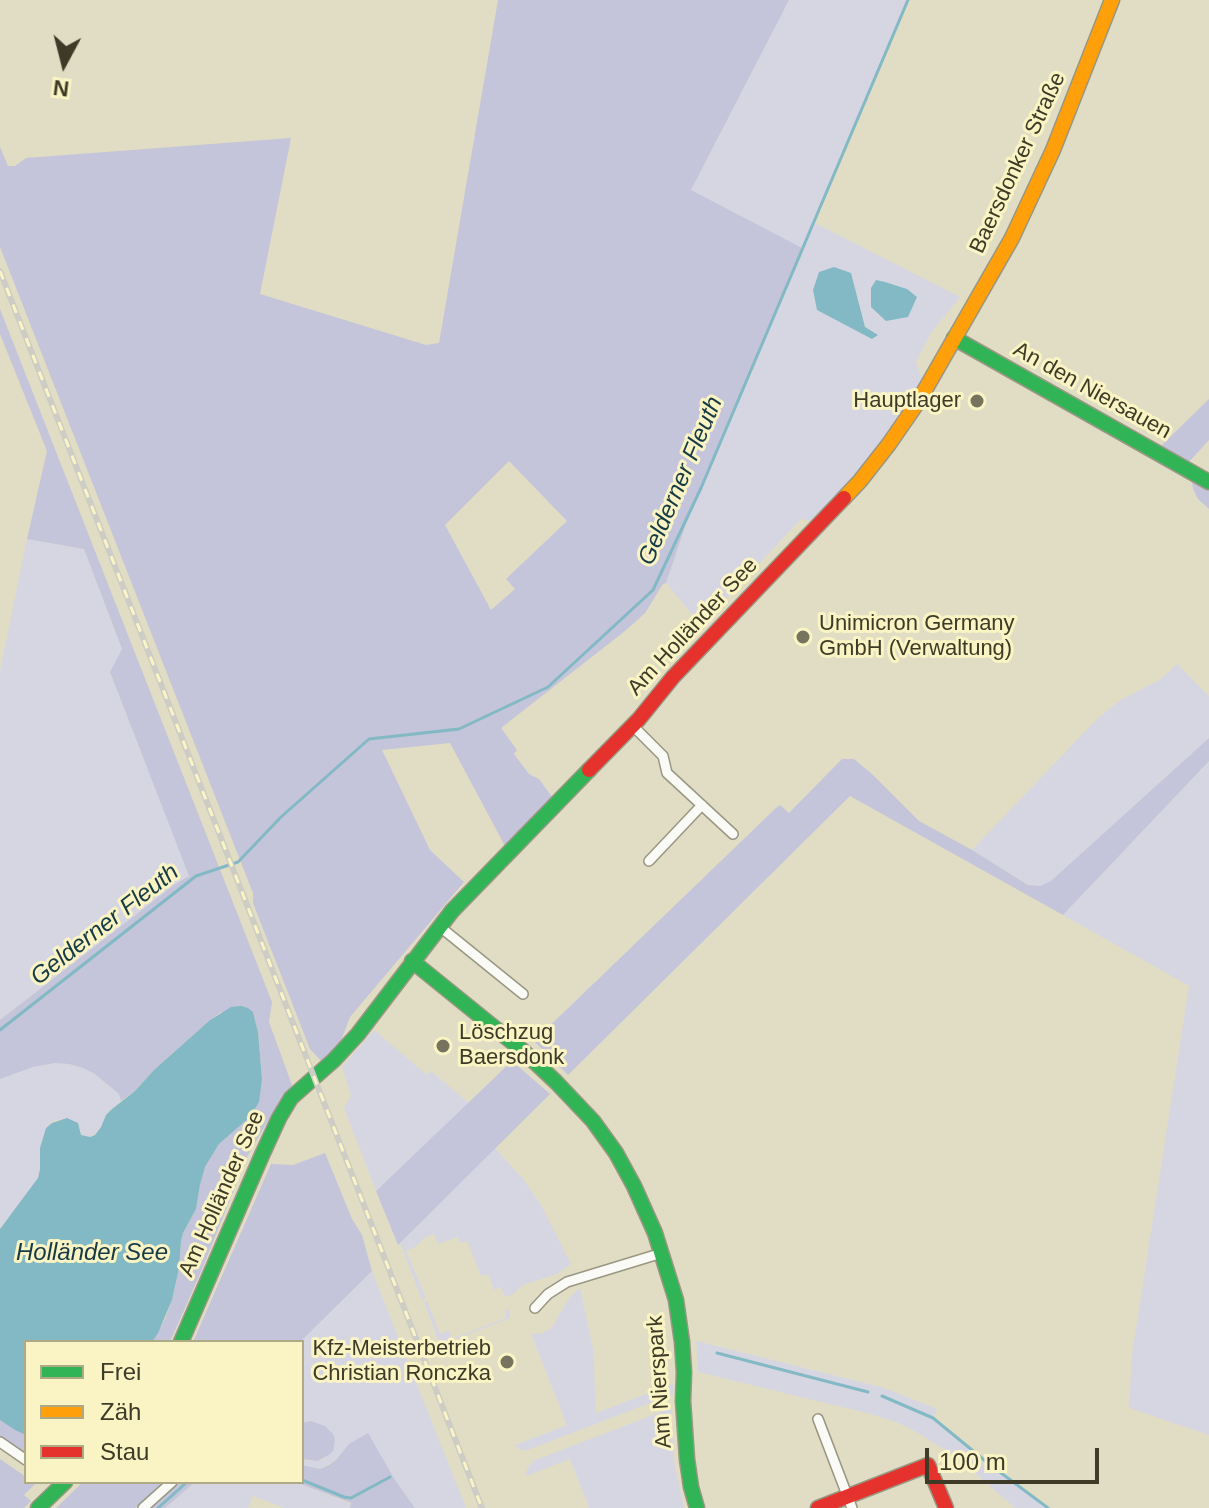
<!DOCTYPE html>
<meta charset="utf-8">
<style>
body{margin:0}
#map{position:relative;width:1209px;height:1508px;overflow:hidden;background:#e0ddc4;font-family:Arial,sans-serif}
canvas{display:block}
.legend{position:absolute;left:24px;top:1340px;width:280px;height:144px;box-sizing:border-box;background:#faf4c4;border:2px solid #aeaa86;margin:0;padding:10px 14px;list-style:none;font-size:24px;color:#3d3b28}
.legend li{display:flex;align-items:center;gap:16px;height:40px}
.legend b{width:40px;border:2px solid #aeaa86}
.north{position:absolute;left:24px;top:24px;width:80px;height:80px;-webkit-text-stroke:6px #faf4c4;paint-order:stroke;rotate:187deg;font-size:22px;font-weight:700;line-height:32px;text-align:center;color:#3d3b28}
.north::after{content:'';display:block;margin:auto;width:28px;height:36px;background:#3d3b28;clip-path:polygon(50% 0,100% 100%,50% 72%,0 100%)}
.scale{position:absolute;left:925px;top:1448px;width:174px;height:36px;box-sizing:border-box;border:4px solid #3d3b28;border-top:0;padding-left:10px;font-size:24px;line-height:28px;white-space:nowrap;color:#3d3b28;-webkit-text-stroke:6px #faf4c4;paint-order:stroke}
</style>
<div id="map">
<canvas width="1209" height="1508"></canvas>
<ul class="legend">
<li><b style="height:10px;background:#30b455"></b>Frei</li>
<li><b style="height:10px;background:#ff9f0a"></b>Zäh</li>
<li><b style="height:10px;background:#e5322d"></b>Stau</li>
</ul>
<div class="north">N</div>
<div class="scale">100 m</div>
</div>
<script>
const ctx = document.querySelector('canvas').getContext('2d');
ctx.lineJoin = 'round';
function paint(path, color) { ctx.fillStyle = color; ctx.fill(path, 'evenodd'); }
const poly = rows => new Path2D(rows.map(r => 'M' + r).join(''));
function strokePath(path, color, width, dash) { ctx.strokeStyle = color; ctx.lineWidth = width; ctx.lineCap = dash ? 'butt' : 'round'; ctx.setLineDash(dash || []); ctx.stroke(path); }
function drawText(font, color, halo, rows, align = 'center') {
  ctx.font = font + ' Arial,sans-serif'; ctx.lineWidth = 6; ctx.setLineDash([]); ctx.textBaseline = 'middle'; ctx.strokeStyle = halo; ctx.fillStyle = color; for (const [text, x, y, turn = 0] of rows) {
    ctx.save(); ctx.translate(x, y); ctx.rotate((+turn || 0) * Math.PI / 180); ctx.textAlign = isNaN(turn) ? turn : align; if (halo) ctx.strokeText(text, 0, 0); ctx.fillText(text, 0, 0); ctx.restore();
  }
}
const green = poly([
 [789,0,909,0,883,57,815,223,960,297,931,333,916,361,922,379,900,418,856,475,813,521,801,519,701,625,666,583,687,521,691,190],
 [851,274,865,327,877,335,817,310],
 [27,539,84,549,122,649,110,673,190,876,174,885,0,1020,0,671],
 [1177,664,1209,696,1209,738,1051,882,1040,886,1029,885,972,850,1096,720,1119,701,1161,679],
 [1209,761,1209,1435,1129,1408,1132,1355,1189,986,1063,915],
 [374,1030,427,1075,431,1071,469,1103,376,1191,344,1108,351,1096,342,1067],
 [55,1063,69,1064,83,1068,95,1074,119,1094,121,1101,112,1109,98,1131,90,1137,81,1135,79,1127,60,1119,52,1122,46,1128,38,1178,34,1186,0,1228,0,1079,33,1067],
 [495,1148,523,1179,542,1207,571,1264,557,1274,523,1285,513,1294,505,1297,501,1287,494,1290,488,1274,481,1276,467,1241,460,1243,458,1237,438,1244,434,1234,426,1237,415,1247,406,1251,426,1298,422,1300,400,1243],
 [372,1271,466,1508,415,1508,395,1480,349,1444,336,1460,320,1469,302,1465,302,1459,311,1461,323,1460,335,1439,329,1429,311,1421,302,1423,302,1342,300,1342],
 [580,1288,593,1349,596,1413,673,1384,673,1394,528,1450,521,1450,515,1445,567,1425,531,1334,543,1333,552,1327,570,1297],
 [427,1301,440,1334,449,1331,452,1339,506,1318,505,1309,509,1310,510,1318,440,1345,424,1302],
 [696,1341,884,1388,937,1409,933,1418,989,1464,1048,1508,1015,1508,958,1458,913,1430,896,1422,871,1414,698,1372],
 [671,1408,674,1461,684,1508,589,1508,570,1459,526,1476,527,1469,533,1461],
 [195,1482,295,1482,351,1504,350,1508,285,1508,253,1496,248,1508,165,1508]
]);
const forest = poly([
 [498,0,789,0,691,190,804,249,687,521,666,583,663,584,645,613,625,631,501,728,517,750,514,754,529,774,539,779,552,797,505,846,450,743,382,750,430,850,464,882,350,1017,339,1046,322,1062,310,1049,253,903,253,893,0,247,0,147,8,166,15,166,26,158,291,138,260,294,426,345,439,343],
 [509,461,567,521,506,579,515,589,491,610,445,525],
 [0,309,272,1002,269,1022,292,1085,276,1107,247,1157,203,1267,170,1342,152,1342,165,1319,172,1300,179,1268,181,1241,183,1233,196,1209,200,1185,205,1167,219,1144,250,1117,262,1079,258,1032,253,1012,221,1012,210,1020,154,1070,135,1091,121,1101,119,1094,95,1074,83,1068,69,1064,55,1063,33,1067,0,1079,0,1020,174,885,189,876,110,672,122,649,84,549,27,539,47,451,0,334],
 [1209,399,1209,440,1188,463,1159,448],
 [1192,482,1197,482,1209,488,1209,509,1198,499,1193,489],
 [1209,738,1209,761,1063,915,850,796,568,1075,534,1041,776,808,780,805,789,813,842,759,854,759,872,774,919,821,972,850,1028,885,1040,886,1051,881],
 [512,1061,550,1094,398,1245,376,1191],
 [325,1153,352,1219,362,1235,372,1271,300,1342,193,1342,271,1164,293,1165],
 [0,1420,26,1435,26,1454,0,1437],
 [311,1421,325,1426,333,1434,335,1439,333,1451,330,1454,318,1461,302,1459,302,1423],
 [368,1433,395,1480,415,1508,350,1508,351,1503,295,1482,302,1482,302,1465,320,1469,329,1465,336,1460,349,1444],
 [0,1459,26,1477,26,1482,37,1482,24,1495,31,1501,24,1508,0,1508],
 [83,1482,164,1482,135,1508,56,1508],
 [179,1482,195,1482,165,1508,151,1508]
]);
const water = poly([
 [834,267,851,273,865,327,878,335,872,339,817,310,813,290,819,272],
 [876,280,885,282,907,289,917,297,908,317,886,321,871,307,871,288],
 [241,1006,248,1008,253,1012,258,1032,262,1079,259,1102,250,1117,219,1144,205,1167,200,1185,196,1209,183,1233,181,1241,179,1268,172,1300,158,1333,152,1342,26,1342,26,1435,15,1430,0,1420,0,1229,38,1178,40,1169,40,1148,46,1128,52,1123,67,1118,78,1123,81,1135,90,1137,95,1135,101,1127,106,1115,112,1109,135,1091,154,1070,210,1020,231,1007]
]);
const stream = poly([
 [0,1030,196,876,238,862,281,817,369,739,459,729,548,687,653,590,701,488,908,0],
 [717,1353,868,1392],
 [882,1396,933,1418,989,1464,1048,1508],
 [302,1480,344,1497,351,1498,390,1477],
 [158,1508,187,1482]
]);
const street = poly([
 [632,725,663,756,667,773,733,834],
 [649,861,702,805],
 [439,926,523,994],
 [535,1308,548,1294,567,1282,662,1253],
 [818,1419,852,1508],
 [0,1442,26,1460],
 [143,1508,172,1482]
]);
const fast = poly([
 [954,338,1209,482],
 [412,961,522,1050,556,1082,593,1121,616,1153,634,1186,655,1233,676,1300,682,1342,684,1372,683,1401,687,1459,691,1487,697,1508],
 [181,1342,262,1155,279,1118,291,1098,334,1060,358,1034,452,911,589,770],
 [38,1508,65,1482]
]);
const slow = poly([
 [844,498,860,481,889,444,918,402,1012,238,1053,150,1112,0]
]);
const jam = poly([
 [589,770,639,719,673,677,844,498],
 [818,1508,928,1465,946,1508]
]);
const rail = poly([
 [0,271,482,1508]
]);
const markers = [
 [977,401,8,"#76745f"],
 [803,637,8,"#76745f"],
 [443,1046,8,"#76745f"],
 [507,1362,8,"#76745f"]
];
const streetNames = [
 ["Baersdonker Straße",1018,163,-65],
 ["An den Niersauen",1092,391,29],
 ["Am Holländer See",693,627,-47],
 ["Am Holländer See",222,1194,-66],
 ["Am Nierspark",660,1382,-94]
];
const poiNames = [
 ["Hauptlager",961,401],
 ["Unimicron Germany",819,624,"left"],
 ["GmbH (Verwaltung)",819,649,"left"],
 ["Löschzug",459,1033,"left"],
 ["Baersdonk",459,1058,"left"],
 ["Kfz-Meisterbetrieb",491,1349],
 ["Christian Ronczka",491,1374]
];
const waterNames = [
 ["Gelderner Fleuth",681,481,-67],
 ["Gelderner Fleuth",105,925,-38],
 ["Holländer See",92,1253]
];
paint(green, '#d6d6e3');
paint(forest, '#c4c4da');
paint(water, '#83b9c4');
strokePath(stream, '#83b9c4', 3);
strokePath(street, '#999783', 12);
strokePath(fast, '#999783', 17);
strokePath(slow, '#999783', 17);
strokePath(jam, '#999783', 17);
strokePath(street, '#fafaf6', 9);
strokePath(fast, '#30b455', 14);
strokePath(slow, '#ff9f0a', 14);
strokePath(jam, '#e5322d', 14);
strokePath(rail, '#cdccc5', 6);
strokePath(rail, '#faf4c4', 3, [9]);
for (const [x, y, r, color] of markers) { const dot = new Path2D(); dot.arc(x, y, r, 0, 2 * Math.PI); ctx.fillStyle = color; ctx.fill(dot); strokePath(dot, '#faf4c4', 3); }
drawText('22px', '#3d3b28', '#faf4c4', streetNames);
drawText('22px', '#3d3b28', '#faf4c4', poiNames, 'right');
drawText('italic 24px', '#163b46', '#faf4c4', waterNames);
</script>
